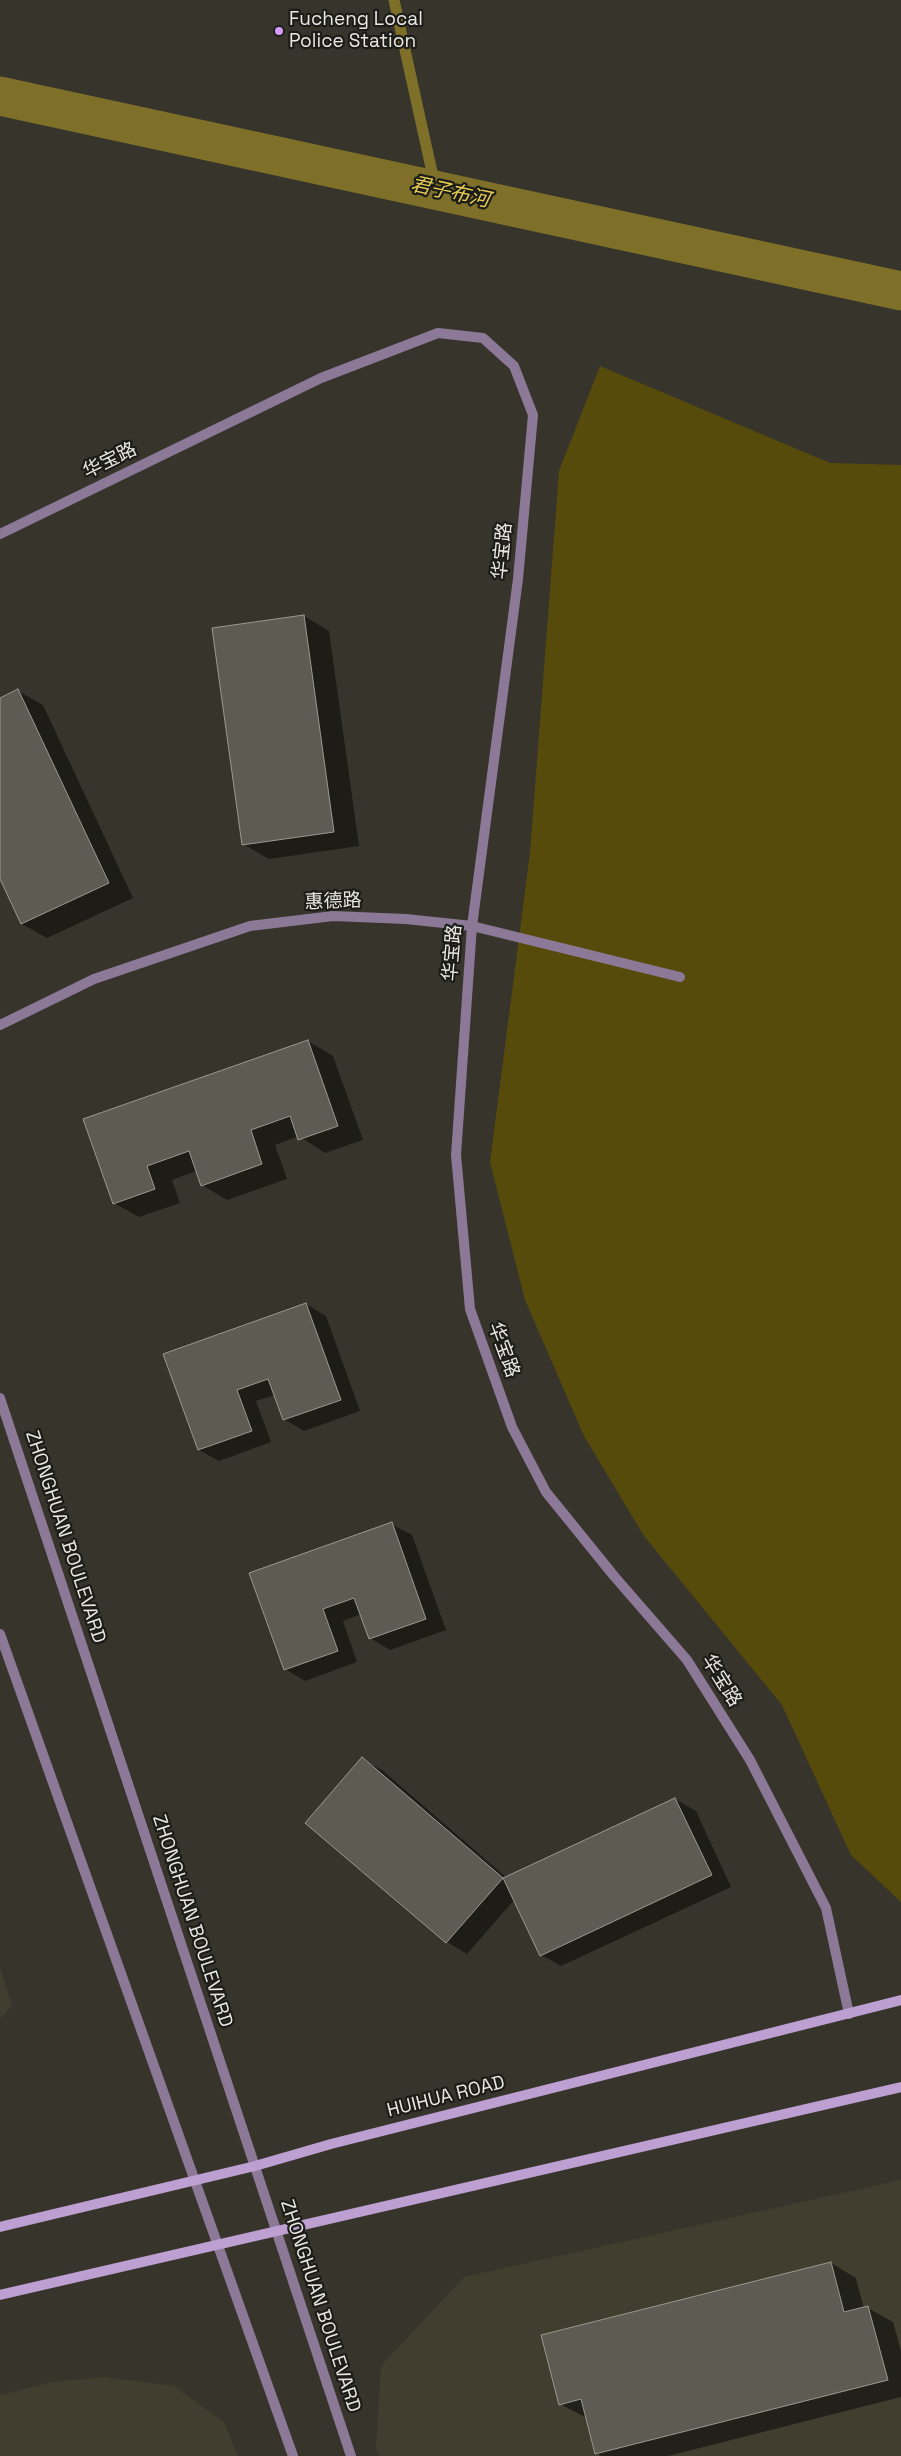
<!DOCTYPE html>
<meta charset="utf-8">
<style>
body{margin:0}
canvas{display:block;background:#36342b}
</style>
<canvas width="901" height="2456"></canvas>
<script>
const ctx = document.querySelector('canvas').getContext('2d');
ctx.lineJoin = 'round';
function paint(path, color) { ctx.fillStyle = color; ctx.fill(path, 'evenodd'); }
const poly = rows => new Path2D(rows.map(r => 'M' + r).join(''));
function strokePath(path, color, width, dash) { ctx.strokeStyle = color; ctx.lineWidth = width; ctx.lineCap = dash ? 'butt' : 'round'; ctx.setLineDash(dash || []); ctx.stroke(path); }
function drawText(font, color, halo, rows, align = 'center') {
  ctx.font = font + ' "Space Grotesk","Noto Sans SC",sans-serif'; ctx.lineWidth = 4.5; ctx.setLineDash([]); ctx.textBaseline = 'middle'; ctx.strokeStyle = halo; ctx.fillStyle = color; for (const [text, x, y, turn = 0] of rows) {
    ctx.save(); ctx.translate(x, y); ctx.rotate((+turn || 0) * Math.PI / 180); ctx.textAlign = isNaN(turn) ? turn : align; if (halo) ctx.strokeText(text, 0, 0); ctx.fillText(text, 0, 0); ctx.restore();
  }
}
const built = poly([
 [0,1968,12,2005,0,2019],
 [901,2180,901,2456,379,2456,376,2449,381,2366,464,2277],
 [103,2377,174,2386,224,2422,238,2456,0,2456,0,2395,52,2382]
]);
const green = poly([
 [600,366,830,463,901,465,901,1902,851,1855,782,1705,644,1536,584,1436,525,1300,490,1162,530,853,559,471]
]);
const shadow = poly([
 [304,616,329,631,359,846,269,859,243,844],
 [18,691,43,705,133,898,47,938,22,924,0,876,0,699],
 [308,1041,333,1056,363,1140,325,1153,299,1136,275,1145,287,1179,227,1200,202,1185,197,1171,172,1180,180,1203,139,1217,114,1203,85,1120],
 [306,1304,326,1316,360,1411,304,1431,284,1419,275,1395,256,1401,271,1442,219,1461,199,1450,165,1355],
 [391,1524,412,1535,446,1630,390,1650,370,1638,361,1614,343,1621,357,1662,305,1681,285,1669,251,1574],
 [362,1759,382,1770,507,1878,675,1799,696,1811,731,1887,561,1966,541,1955,515,1899,467,1954,447,1942,307,1822],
 [831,2263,856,2278,864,2309,868,2308,893,2322,901,2351,901,2397,668,2456,601,2456,596,2453,587,2418,560,2404]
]);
const stream = poly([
 [394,0,436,190]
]);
const canal = poly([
 [0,96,901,291]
]);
const building = poly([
 [304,615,334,832,242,845,212,628,304,615],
 [18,689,109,883,21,924,0,879,0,698,18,689],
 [308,1040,338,1126,298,1140,290,1116,251,1130,262,1164,201,1186,189,1151,147,1166,155,1189,113,1204,83,1119,308,1040],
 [306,1303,341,1400,283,1420,268,1379,237,1390,252,1431,198,1450,163,1354,306,1303],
 [392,1522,426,1619,369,1639,354,1598,323,1609,338,1651,284,1670,249,1573,392,1522],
 [362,1757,503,1878,446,1943,305,1823,362,1757],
 [675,1798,712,1875,540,1956,503,1878,675,1798],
 [831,2262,844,2312,868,2306,888,2380,595,2454,581,2399,559,2405,541,2335,831,2262]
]);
const service = poly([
 [0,1025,94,979,250,926,333,916,406,919,472,926,680,977]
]);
const minor = poly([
 [0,534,321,378,438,333,483,338,514,366,533,415,518,579,472,926,456,1155,470,1309,512,1427,546,1492,614,1576,687,1660,750,1760,826,1908,849,2014]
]);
const tertiary = poly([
 [0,1398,351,2456],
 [0,1634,293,2456]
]);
const secondary = poly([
 [0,2227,255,2166,331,2144,901,2000],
 [0,2295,901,2087]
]);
const markers = [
 [279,31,5,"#d69bfa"]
];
const poiNames = [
 ["Fucheng Local",289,20],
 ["Police Station",289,42]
];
const streetNames = [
 ["华宝路",110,461,-26],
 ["华宝路",503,551,-84],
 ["惠德路",333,902,-2],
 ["华宝路",453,953,-85],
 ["华宝路",503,1350,70],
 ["ZHONGHUAN BOULEVARD",65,1537,72],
 ["华宝路",721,1681,58],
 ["ZHONGHUAN BOULEVARD",192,1921,72],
 ["HUIHUA ROAD",446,2097,-14],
 ["ZHONGHUAN BOULEVARD",320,2306,72]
];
const waterNames = [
 ["君子布河",450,193,12]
];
paint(built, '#413e30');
paint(green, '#574b0b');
paint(shadow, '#0007');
strokePath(stream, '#7e6f29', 11);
strokePath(canal, '#7e6f29', 39);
paint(building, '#5d5b52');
strokePath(building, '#9b998f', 1);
strokePath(service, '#8c7998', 10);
strokePath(minor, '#8c7998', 10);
strokePath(tertiary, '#8c7998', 10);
strokePath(secondary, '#bd9fd1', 10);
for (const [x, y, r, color] of markers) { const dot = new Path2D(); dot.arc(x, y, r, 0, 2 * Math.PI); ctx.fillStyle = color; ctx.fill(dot); strokePath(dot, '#1c1c18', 2); }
drawText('19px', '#e8e7e1', '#1c1c18', poiNames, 'left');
drawText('19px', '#e8e7e1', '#1c1c18', streetNames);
drawText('italic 20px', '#e8ce52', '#1c1c18', waterNames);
</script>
